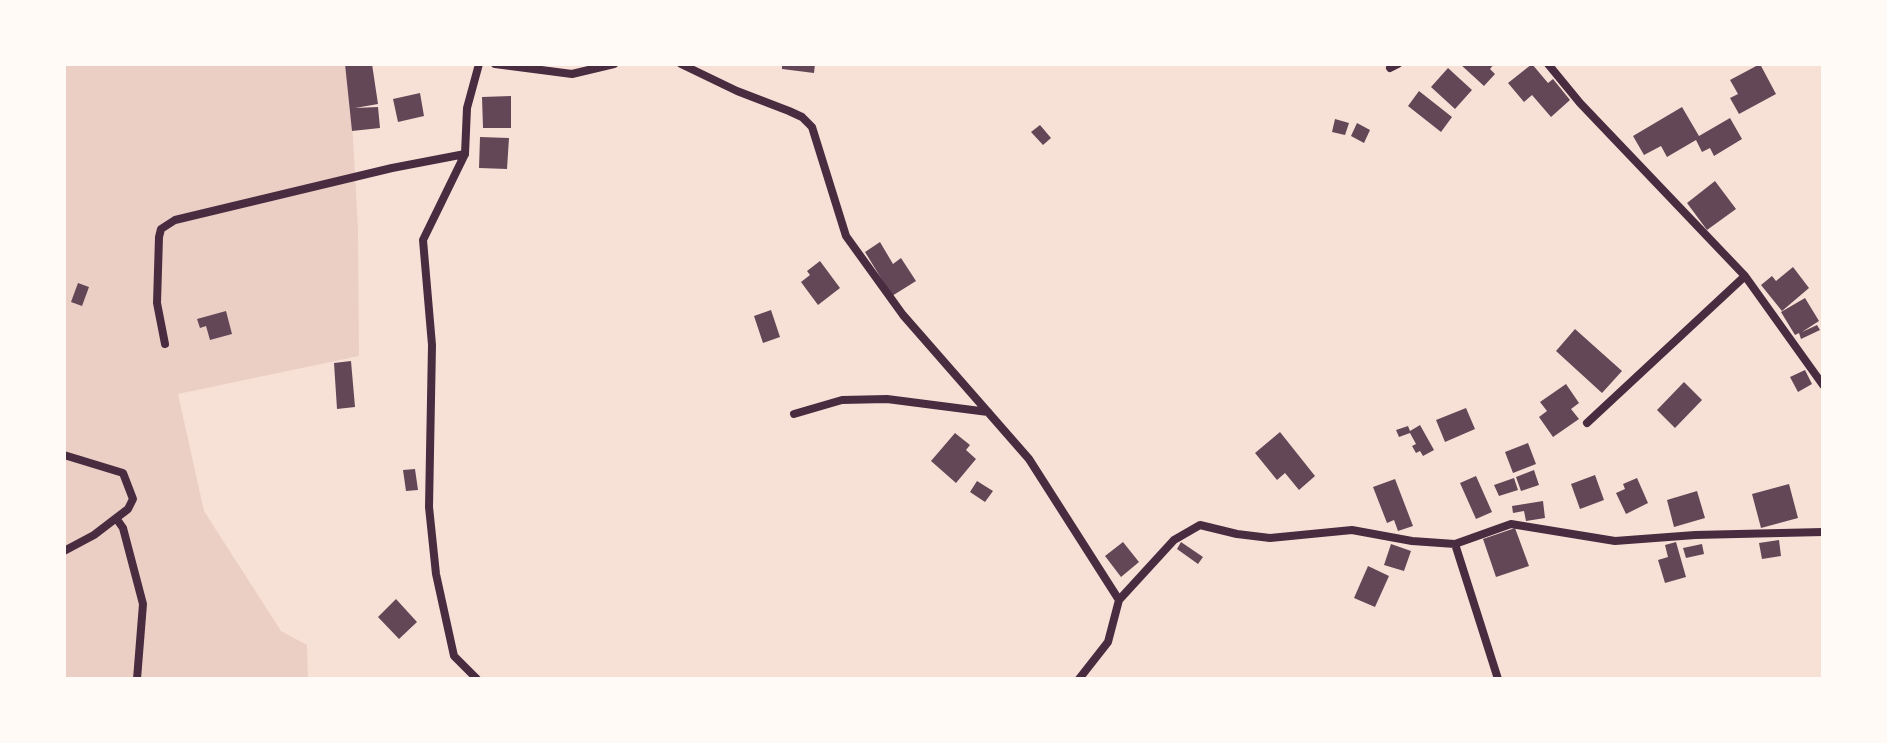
<!DOCTYPE html>
<style>
body{margin:0}
#map{position:relative;width:1887px;height:743px;overflow:hidden;background:#f7e1d7;font-family:Roboto,sans-serif}
canvas{display:block}
.frame{position:absolute;inset:0;border:66px solid #fffaf5;pointer-events:none}
</style>
<div id="map">
<canvas width="1887" height="743"></canvas>
<div class="frame"></div>
</div>
<script>
const ctx = document.querySelector('canvas').getContext('2d');
ctx.lineJoin = 'round';
function paint(path, color) { ctx.fillStyle = color; ctx.fill(path, 'evenodd'); }
const poly = rows => new Path2D(rows.map(r => 'M' + r).join(''));
function strokePath(path, color, width, dash) { ctx.strokeStyle = color; ctx.lineWidth = width; ctx.lineCap = dash ? 'butt' : 'round'; ctx.setLineDash(dash || []); ctx.stroke(path); }
const green = poly([
 [64,64,349,64,358,229,359,356,178,394,204,511,281,631,307,645,308,679,64,679,64,158,66,155]
]);
const building = poly([
 [345,64,372,64,378,104,355,108,378,107,380,128,352,131],
 [782,64,815,64,814,73,782,69],
 [1460,64,1494,64,1490,69,1495,74,1484,86],
 [1532,64,1548,83,1553,79,1570,100,1551,117,1532,95,1524,102,1508,83],
 [1760,64,1776,94,1739,114,1730,98,1738,94,1730,80],
 [1448,68,1472,90,1455,109,1431,87],
 [1419,91,1452,117,1441,132,1408,106],
 [420,93,424,116,398,122,393,99],
 [511,96,511,128,483,128,482,97],
 [1682,107,1699,136,1730,118,1742,139,1714,156,1710,148,1702,152,1696,140,1667,157,1661,146,1644,155,1633,136],
 [1335,119,1349,123,1345,135,1332,132],
 [1357,123,1370,130,1364,143,1351,136],
 [1040,125,1051,138,1043,145,1031,132],
 [480,137,509,138,507,169,479,168],
 [1715,181,1736,209,1707,230,1687,203],
 [880,242,893,264,901,258,916,281,892,296,865,252],
 [820,261,840,288,818,305,801,282,810,275,807,271],
 [1793,267,1809,288,1782,311,1761,285,1772,276,1776,281],
 [78,283,89,287,82,306,71,302],
 [1805,298,1819,321,1802,332,1817,325,1820,330,1801,339,1799,333,1795,335,1781,312],
 [771,310,780,337,763,343,754,316],
 [226,311,232,334,210,340,206,326,200,328,197,319],
 [1575,329,1622,371,1602,393,1556,351],
 [351,361,355,407,337,409,334,363],
 [1805,370,1812,384,1798,392,1790,377],
 [1684,382,1702,400,1675,428,1657,410],
 [1566,384,1579,403,1571,409,1579,419,1553,437,1539,417,1547,411,1540,402],
 [1466,408,1475,429,1445,442,1436,420],
 [1420,425,1434,450,1423,456,1420,451,1416,453,1412,446,1416,444,1410,433,1399,437,1396,430,1408,426,1410,431],
 [1280,432,1315,476,1299,490,1285,473,1277,480,1255,453],
 [955,433,970,445,966,450,976,459,956,483,931,461],
 [1528,443,1536,464,1513,473,1505,452],
 [415,469,418,490,406,491,403,470],
 [1534,470,1539,485,1521,491,1516,477],
 [1595,475,1604,500,1580,509,1571,484],
 [1476,476,1492,512,1476,519,1460,483],
 [1514,478,1518,490,1499,496,1494,485],
 [1637,478,1648,503,1626,514,1616,493,1625,489,1623,484],
 [1395,479,1413,526,1398,531,1394,520,1387,523,1373,487],
 [977,481,993,491,985,502,970,492],
 [1789,484,1798,518,1761,528,1752,494],
 [1697,491,1705,518,1674,527,1667,500],
 [1543,501,1545,518,1526,521,1524,511,1513,513,1512,506],
 [1515,528,1529,566,1496,577,1483,539],
 [1779,540,1781,556,1762,559,1759,543],
 [1123,542,1139,562,1121,577,1105,556],
 [1181,542,1203,557,1198,564,1177,549],
 [1676,542,1686,577,1665,583,1658,560,1668,557,1665,545],
 [1391,544,1411,551,1404,571,1384,565],
 [1702,544,1704,554,1686,558,1683,548],
 [1368,566,1389,576,1375,607,1354,598],
 [396,599,417,622,399,639,378,617]
]);
const minor = poly([
 [495,64,572,74,614,64],
 [681,64,737,91,789,111,802,117,812,127,846,236,903,315,1029,459,1119,600],
 [1548,64,1580,103,1745,276,1823,385],
 [1390,68,1398,64],
 [165,344,157,303,159,237,161,229,175,220,392,168,465,154],
 [794,414,842,400,887,399,988,412],
 [1587,423,1745,276],
 [64,455,123,473,133,499,128,509,94,535,64,551],
 [116,518,123,528,143,604,137,679],
 [1455,544,1498,679],
 [477,679,454,656,436,574,429,507,432,345,423,240,465,154,467,108,479,64],
 [1079,679,1108,642,1119,600,1174,540,1200,525,1237,534,1270,538,1352,530,1412,541,1455,544,1511,524,1615,541,1695,535,1823,532]
]);
paint(green, '#ebcfc5');
paint(building, '#644757');
strokePath(minor, '#4a2c40', 8);
</script>
